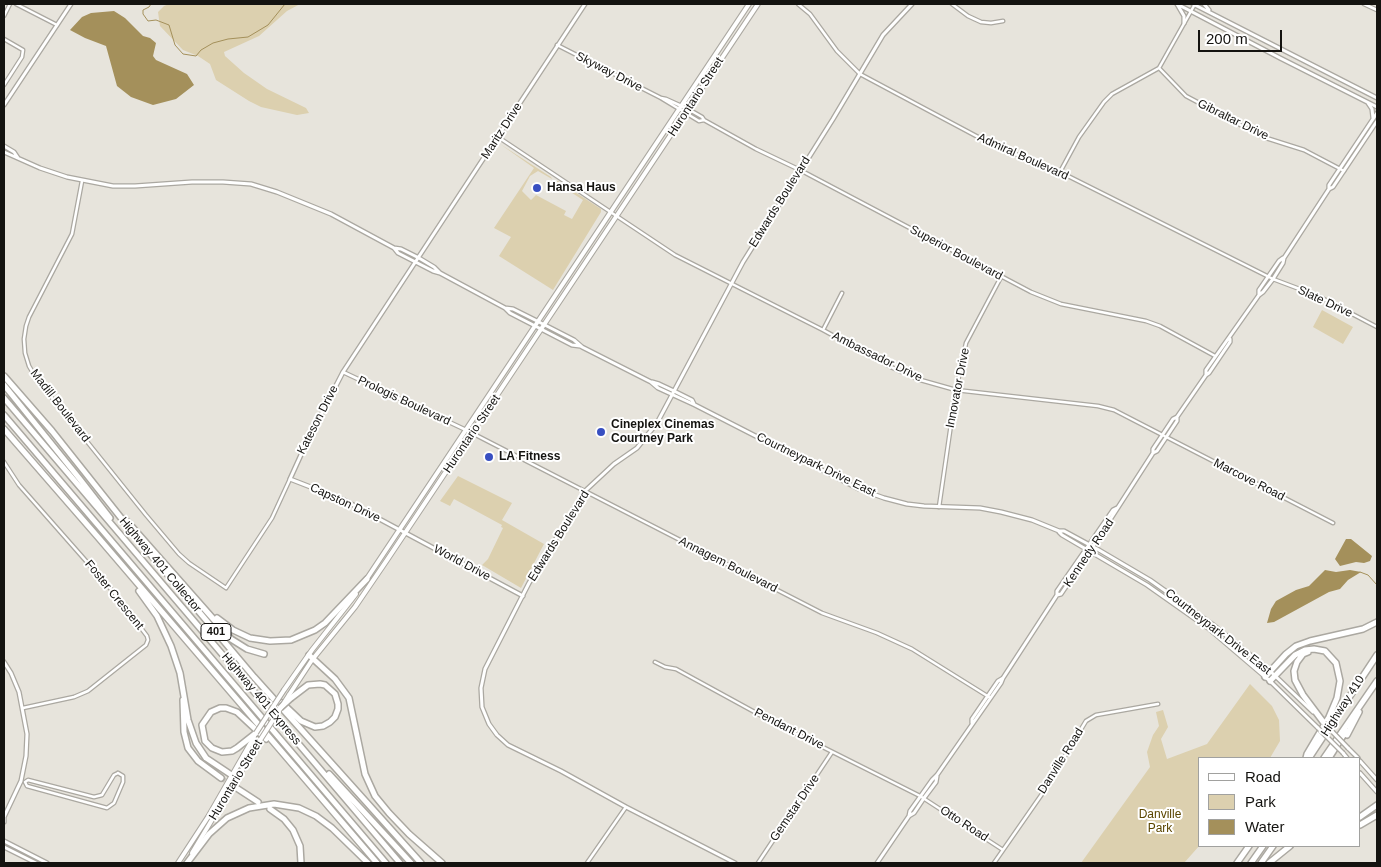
<!DOCTYPE html>
<style>
body{margin:0}
#map{position:relative;width:1381px;height:867px;overflow:hidden;background:#e7e4dc;font-family:Arial,sans-serif}
canvas{display:block}
.frame{position:absolute;inset:0;border:5px solid #141310;pointer-events:none}
.legend{position:absolute;left:1198px;top:757px;width:162px;height:90px;box-sizing:border-box;background:#fff;border:1px solid #a1a19f;margin:0;padding:6px 9px;list-style:none;font-size:15px;color:#141310}
.legend li{display:flex;align-items:center;gap:10px;height:25px}
.legend b{width:25px;border:1px solid #a1a19f}
.scale{position:absolute;left:1198px;top:30px;width:84px;height:22px;box-sizing:border-box;border:2px solid #141310;border-top:0;padding-left:6px;font-size:15px;line-height:18px;white-space:nowrap;color:#141310;-webkit-text-stroke:4px #fff;paint-order:stroke}
</style>
<div id="map">
<canvas width="1381" height="867"></canvas>
<div class="frame"></div>
<ul class="legend">
<li><b style="height:6px;background:#fff"></b>Road</li>
<li><b style="height:14px;background:#dcd0af"></b>Park</li>
<li><b style="height:14px;background:#a4905b"></b>Water</li>
</ul>
<div class="scale">200 m</div>
</div>
<script>
const ctx = document.querySelector('canvas').getContext('2d');
ctx.lineJoin = 'round';
function paint(path, color) { ctx.fillStyle = color; ctx.fill(path, 'evenodd'); }
const poly = rows => new Path2D(rows.map(r => 'M' + r).join(''));
function strokePath(path, color, width, dash) { ctx.strokeStyle = color; ctx.lineWidth = width; ctx.lineCap = dash ? 'butt' : 'round'; ctx.setLineDash(dash || []); ctx.stroke(path); }
function drawText(font, color, halo, rows, align = 'center') {
  ctx.font = font + ' Arial,sans-serif'; ctx.lineWidth = 4; ctx.setLineDash([]); ctx.textBaseline = 'middle'; ctx.strokeStyle = halo; ctx.fillStyle = color; for (const [text, x, y, turn = 0] of rows) {
    ctx.save(); ctx.translate(x, y); ctx.rotate((+turn || 0) * Math.PI / 180); ctx.textAlign = isNaN(turn) ? turn : align; if (halo) ctx.strokeText(text, 0, 0); ctx.fillText(text, 0, 0); ctx.restore();
  }
}
const green = poly([
 [169,4,300,4,287,11,259,36,224,52,225,56,244,73,267,89,306,108,309,113,297,115,261,107,249,101,216,80,210,64,198,56,183,50,160,26,158,12,164,6],
 [500,144,551,177,552,179,538,171,530,176,522,191,531,200,536,195,566,211,564,215,572,219,583,200,555,182,558,181,601,209,601,212,553,290,499,256,511,237,494,228,534,168],
 [1322,310,1353,327,1343,344,1313,327],
 [458,476,512,503,502,520,544,544,521,588,482,565,488,559,503,528,501,527,502,525,454,499,450,506,440,501],
 [1250,684,1272,706,1279,720,1280,741,1270,758,1200,758,1200,845,1184,863,1081,863,1150,767,1147,752,1153,735,1159,726,1156,712,1163,710,1168,727,1161,739,1167,759,1207,744]
]);
const water = poly([
 [114,11,125,18,143,36,150,38,156,43,153,56,156,60,187,74,194,85,176,99,153,105,131,97,117,86,106,46,85,38,70,30,82,17,91,13],
 [1346,539,1351,539,1372,556,1370,561,1364,563,1356,562,1340,566,1335,559],
 [1325,570,1336,572,1350,570,1361,572,1348,580,1340,589,1329,592,1274,622,1267,623,1271,609,1276,601,1296,590,1309,586]
]);
const stream = poly([
 [151,4,149,7,143,10,143,14,148,21,156,20,169,25,175,45,183,54,196,56,201,50,213,43,228,39,248,37,268,25,285,4],
 [1360,572,1368,575,1377,585]
]);
const highwayTunnel = poly([
 [221,778,235,787]
]);
const street = poly([
 [16,4,57,25],
 [798,4,810,14,837,51,860,74,993,145,1060,172,1273,279,1318,296,1377,327],
 [952,4,968,16,981,22,991,23,1003,21],
 [1364,4,1377,10],
 [4,16,10,4],
 [4,39,23,50,22,57,4,85],
 [557,45,661,98,699,121,704,120],
 [1159,68,1186,96,1263,137,1304,150,1344,171],
 [661,98,666,99,688,109,702,117,704,120,756,149,800,170,1031,292,1061,304,1146,321,1160,326,1215,356],
 [498,137,675,255,823,330,893,368,917,379,956,390,1098,406,1114,410,1333,523],
 [1060,172,1079,137,1104,102,1112,94,1159,68,1195,4],
 [82,181,72,234,29,317,26,326,24,339,25,353,29,366,36,378,146,515,179,554,189,563,226,588,272,518,290,479],
 [823,330,842,293],
 [343,372,466,430,822,613,877,633,912,649,989,697],
 [4,462,19,485,116,595,147,636,148,640,146,645,88,691,74,697,23,708],
 [939,507,956,390,966,343,1001,277],
 [655,662,665,667,676,669,771,721,920,796,1003,850],
 [118,773,123,776,123,782,114,803,107,808,27,786,25,782,28,780,94,797,102,795,114,775,118,773],
 [587,863,626,807],
 [758,863,832,752],
 [994,863,1042,794,1086,721,1096,715,1158,704]
]);
const secondary = poly([
 [1177,4,1280,58,1377,107],
 [1177,4,1184,16,1184,23],
 [1193,4,1377,98],
 [1204,4,1209,10],
 [1368,103,1372,109,1373,118],
 [4,105,71,4],
 [4,146,14,152,18,158],
 [4,152,40,168,67,177,113,186,135,186,192,182,223,182,251,184,277,192,331,214,394,248,398,253,433,271,440,273],
 [1329,189,1329,185,1377,113],
 [394,248,401,249,419,258,434,267,440,273,505,308,510,313,572,345,580,346],
 [1259,295,1259,290,1279,261,1283,258],
 [505,308,513,309,537,321,574,340,582,347,651,382,658,388,695,405,859,489,884,498,907,504,924,506,980,508,1001,512,1032,520,1059,531,1064,531,1099,550,1150,580,1212,624,1270,671,1313,712],
 [1206,375,1209,373,1230,342,1230,339],
 [652,382,659,384,674,391,692,400,694,404],
 [1153,453,1153,449,1173,419,1177,417],
 [1059,532,1062,535,1147,585,1208,628,1270,681,1318,728],
 [1057,595,1061,594,1088,554,1153,453,1157,451,1177,421,1177,417,1206,375,1206,370,1259,295,1263,292,1273,279,1283,263,1284,258,1329,189,1333,187,1377,121],
 [523,596,344,500,290,479,305,446,343,372,585,4],
 [4,662,11,673,19,692,27,734,26,756,21,781,4,817,4,822],
 [972,723,972,719,998,681,1003,678],
 [1348,748,1358,758],
 [1343,753,1347,758],
 [1360,761,1377,780],
 [1360,773,1377,792],
 [909,816,914,813,924,798,936,782,937,776],
 [4,841,47,863],
 [4,847,36,863],
 [735,863,626,807,561,771,508,745,497,735,489,724,482,707,481,688,485,669,529,583,585,491,614,464,637,448,657,423,743,262,833,119,883,35,912,4],
 [877,863,909,816,910,811,932,780,937,775,1001,683,1003,678,1057,595,1057,591,1113,510,1117,508]
]);
const primary = poly([
 [366,580,749,4],
 [284,690,312,650,356,594],
 [289,695,312,660,355,607,387,560,758,4],
 [192,853,257,745],
 [178,863,208,817,254,737]
]);
const highway = poly([
 [4,376,52,431,141,543,254,677,421,863],
 [4,385,79,478,110,518],
 [4,398,400,863],
 [4,415,386,863],
 [4,429,97,536,377,863],
 [125,519,231,639,247,649,264,654],
 [139,591,157,616,171,646,180,673,188,720,196,743,206,758,236,778],
 [217,618,233,630,250,638,270,641,291,640,315,630,325,623,367,579],
 [1308,652,1303,654,1297,662,1294,671,1295,680,1303,695,1324,723],
 [309,655,335,679,349,698,365,774,375,796,389,813,409,834,442,863],
 [1265,677,1286,654,1296,646,1310,641,1363,629,1377,622],
 [1270,681,1295,655,1305,650,1314,649,1325,651,1336,663,1340,681,1337,698,1329,717,1307,754,1306,758],
 [183,700,184,732,188,748,198,761,221,778],
 [282,703,301,721,315,727,323,726,330,722,335,717,338,709,338,704,335,694,325,685,320,684,308,685,291,698],
 [256,733,237,748,232,751,222,752,212,748,205,741,202,725,211,712,220,708,226,708,237,712,266,739],
 [1347,735,1359,712],
 [1309,758,1377,655],
 [1324,758,1377,681],
 [1329,758,1346,731],
 [329,774,411,863],
 [235,787,258,802],
 [270,809,284,819,293,830,300,846,301,863],
 [1360,817,1377,805],
 [1360,825,1377,815],
 [187,863,209,834,227,818,249,808,274,804,299,808,316,816,332,828,368,863],
 [1237,863,1249,846],
 [1251,863,1263,846],
 [1261,863,1273,846],
 [1269,863,1290,846]
]);
const secondaryBridge = poly([
 [1324,723,1348,748],
 [1318,728,1343,753]
]);
const primaryBridge = poly([
 [256,733,284,690],
 [257,745,289,695]
]);
const highwayBridge = poly([
 [280,708,291,698]
]);
const markers = [
 [537,188,5,"#384fc1"],
 [601,432,5,"#384fc1"],
 [489,457,5,"#384fc1"]
];
const shields = [
 [216,632,30]
];
const shieldNames = [
 ["401",216,632]
];
const streetNames = [
 ["Skyway Drive",609,72,27],
 ["Hurontario Street",696,97,-57],
 ["Gibraltar Drive",1233,120,26],
 ["Maritz Drive",502,131,-57],
 ["Admiral Boulevard",1023,157,24],
 ["Edwards Boulevard",780,202,-58],
 ["Superior Boulevard",956,253,28],
 ["Slate Drive",1325,302,25],
 ["Ambassador Drive",877,357,26],
 ["Innovator Drive",958,388,-79],
 ["Prologis Boulevard",404,401,25],
 ["Madill Boulevard",60,406,52],
 ["Kateson Drive",318,420,-63],
 ["Hurontario Street",472,434,-56],
 ["Courtneypark Drive East",816,465,26],
 ["Marcove Road",1249,480,27],
 ["Capston Drive",345,503,25],
 ["Edwards Boulevard",559,536,-58],
 ["Kennedy Road",1089,553,-56],
 ["World Drive",462,563,28],
 ["Highway 401 Collector",160,565,50],
 ["Annagem Boulevard",728,565,27],
 ["Foster Crescent",114,595,51],
 ["Courtneypark Drive East",1218,632,38],
 ["Highway 401 Express",261,699,50],
 ["Highway 410",1343,706,-57],
 ["Pendant Drive",789,729,27],
 ["Danville Road",1061,761,-58],
 ["Hurontario Street",236,780,-59],
 ["Gemstar Drive",795,808,-56],
 ["Otto Road",964,824,33]
];
const poiNames = [
 ["Hansa Haus",547,188],
 ["Cineplex Cinemas",611,425],
 ["Courtney Park",611,439],
 ["LA Fitness",499,457]
];
const parkNames = [
 ["Danville",1160,815],
 ["Park",1160,829]
];
paint(green, '#dcd0af');
paint(water, '#a4905b');
strokePath(stream, '#a4905b', 1);
strokePath(highwayTunnel, '#c7c5bd', 5, [5, 2.5]);
strokePath(street, '#aba8a1', 5);
strokePath(secondary, '#aba8a1', 5.5);
strokePath(primary, '#aba8a1', 6);
strokePath(highway, '#aba8a1', 8);
strokePath(street, '#fff', 2.5);
strokePath(secondary, '#fff', 3);
strokePath(primary, '#fff', 4);
strokePath(highway, '#fff', 5);
strokePath(secondaryBridge, '#aba8a1', 5.5, []);
strokePath(primaryBridge, '#aba8a1', 6, []);
strokePath(highwayBridge, '#aba8a1', 8, []);
strokePath(secondaryBridge, '#fff', 3);
strokePath(primaryBridge, '#fff', 4);
strokePath(highwayBridge, '#fff', 5);
for (const [x, y, r, color] of markers) { const dot = new Path2D(); dot.arc(x, y, r, 0, 2 * Math.PI); ctx.fillStyle = color; ctx.fill(dot); strokePath(dot, '#fff', 2); }
for (const [x, y, w] of shields) { const box = new Path2D(); box.roundRect(x - w / 2, y - 8.5, w, 17, 4); ctx.fillStyle = '#fff'; ctx.fill(box); strokePath(box, '#141310', 1); }
drawText('bold 11px', '#141310', null, shieldNames);
drawText('12px', '#141310', '#fff', streetNames);
drawText('bold 12px', '#141310', '#fff', poiNames, 'left');
drawText('12px', '#5b4600', '#fff', parkNames);
</script>
